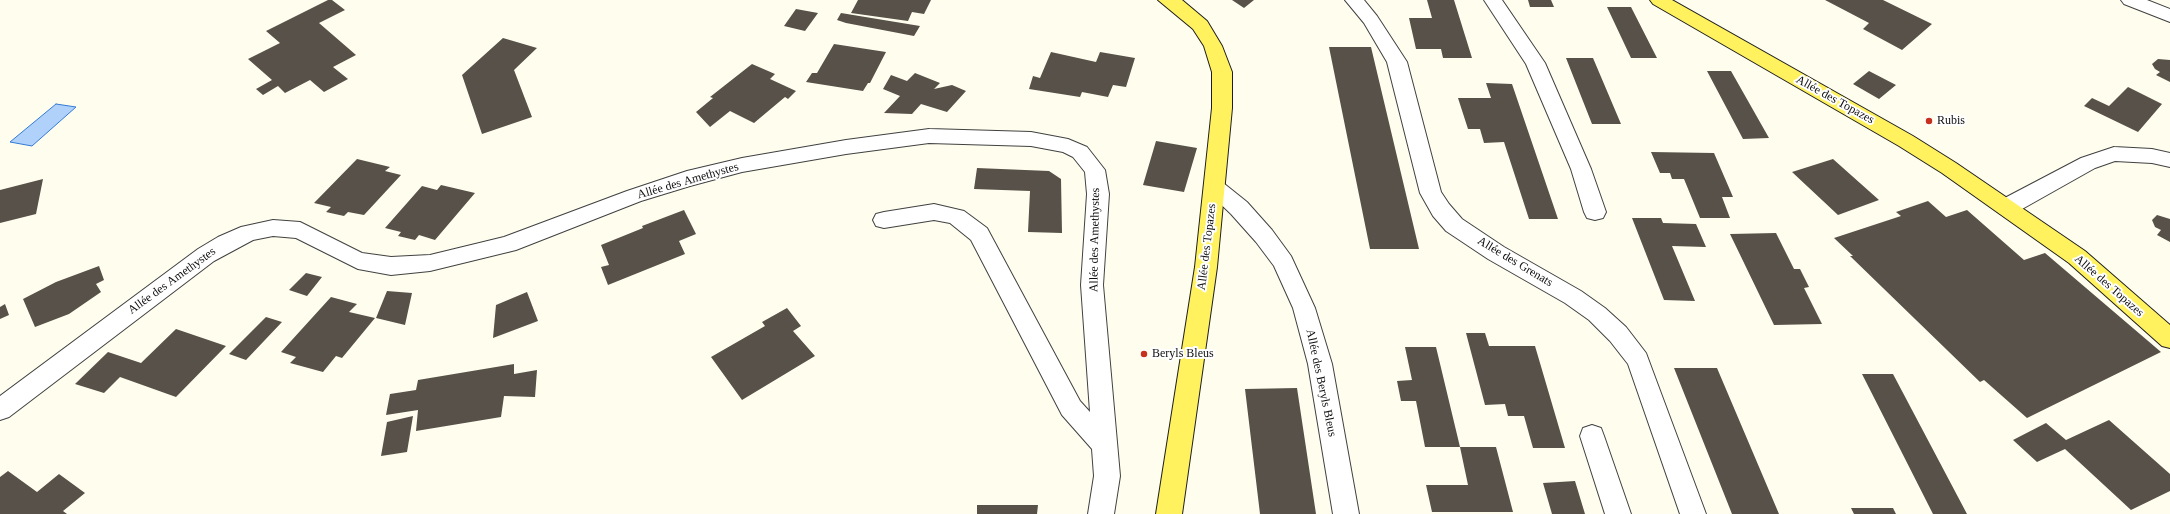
<!DOCTYPE html>
<meta charset="utf-8">
<style>
body{margin:0}
canvas{display:block;background:#fffeee}
</style>
<canvas width="2170" height="514"></canvas>
<script>
const ctx = document.querySelector('canvas').getContext('2d');
ctx.lineJoin = 'round';
function paint(path, color) { ctx.fillStyle = color; ctx.fill(path, 'evenodd'); }
const poly = rows => new Path2D(rows.map(r => 'M' + r).join(''));
function strokePath(path, color, width, dash) { ctx.strokeStyle = color; ctx.lineWidth = width; ctx.lineCap = dash ? 'butt' : 'round'; ctx.setLineDash(dash || []); ctx.stroke(path); }
function drawText(font, color, halo, rows, align = 'center') {
  ctx.font = font + ' "Times New Roman",serif'; ctx.lineWidth = 4; ctx.setLineDash([]); ctx.textBaseline = 'middle'; ctx.strokeStyle = halo; ctx.fillStyle = color; for (const [text, x, y, turn = 0] of rows) {
    ctx.save(); ctx.translate(x, y); ctx.rotate((+turn || 0) * Math.PI / 180); ctx.textAlign = isNaN(turn) ? turn : align; if (halo) ctx.strokeText(text, 0, 0); ctx.fillText(text, 0, 0); ctx.restore();
  }
}
const water = poly([
 [56,104,76,107,32,146,10,142,56,104]
]);
const building = poly([
 [328,0,332,0,345,10,319,23,356,55,333,67,348,79,324,92,310,80,285,93,278,86,263,95,256,89,272,80,248,59,280,43,266,31],
 [858,0,931,0,924,14,912,12,908,21,851,13],
 [1232,0,1254,0,1244,8],
 [1427,0,1454,0,1472,58,1443,58,1441,49,1416,49,1409,18,1432,18],
 [1528,0,1551,0,1554,7,1530,7],
 [1825,0,1883,0,1932,24,1902,50,1863,29,1869,23],
 [1607,7,1631,7,1657,58,1631,58],
 [796,9,818,13,805,31,784,26],
 [841,13,920,26,914,36,846,23,837,20],
 [503,38,537,48,514,70,532,117,482,134,462,75],
 [834,44,886,52,870,83,868,83,863,91,806,82,812,73,817,73],
 [1329,47,1371,47,1419,249,1370,249],
 [1051,52,1096,62,1100,52,1135,58,1126,87,1113,85,1108,97,1082,92,1080,97,1029,89,1033,76,1040,78],
 [1566,58,1593,58,1621,124,1592,124],
 [2158,59,2170,60,2170,82,2156,75,2160,72,2155,69,2152,64],
 [752,64,775,74,770,79,796,91,788,99,785,97,754,123,730,111,710,127,696,112,713,98,710,97],
 [1707,71,1731,71,1769,138,1743,139],
 [1869,71,1896,85,1879,99,1853,84],
 [915,73,940,83,934,89,952,85,966,91,947,112,921,104,912,114,884,113,900,96,883,89,891,75,907,81],
 [1486,83,1512,84,1558,219,1529,219,1504,142,1484,143,1480,129,1468,129,1458,98,1491,98],
 [2128,87,2162,104,2138,132,2084,106,2092,98,2109,106],
 [1156,141,1197,148,1184,192,1143,185],
 [1651,152,1714,153,1733,197,1722,197,1730,218,1700,218,1684,179,1672,179,1670,173,1660,173],
 [357,159,390,167,385,171,401,175,364,215,348,212,344,216,326,212,331,207,314,203],
 [1833,159,1879,200,1838,215,1792,172],
 [977,168,1049,171,1061,179,1062,233,1028,232,1030,191,974,189],
 [43,179,36,214,0,223,0,190],
 [441,185,475,193,435,240,419,235,415,240,398,236,401,232,385,228,422,186,437,190],
 [1928,201,1946,217,1967,210,2024,260,2045,253,2161,352,2027,418,1984,380,1980,382,1850,256,1853,256,1834,238,1901,216,1896,212],
 [684,210,696,234,679,241,685,254,608,285,601,267,609,265,601,245,643,228,642,226],
 [2157,215,2170,219,2170,242,2157,235,2161,230,2155,227,2152,220],
 [1632,218,1661,218,1663,223,1696,224,1706,247,1672,246,1695,301,1664,300],
 [1776,233,1794,269,1800,269,1809,287,1804,288,1822,324,1774,325,1730,234],
 [99,266,104,280,96,284,101,292,69,314,35,327,23,299,56,282],
 [306,273,322,277,307,296,289,290],
 [387,291,412,293,405,325,376,318],
 [527,292,538,321,493,338,496,305],
 [331,297,357,304,349,312,375,318,342,358,336,356,323,372,290,363,296,357,281,352],
 [5,304,9,315,0,319,0,307],
 [787,308,801,326,793,331,815,356,742,400,711,357,765,326,762,322],
 [266,317,282,322,246,360,229,354],
 [176,329,226,346,176,397,120,377,104,393,75,384,108,352,141,363],
 [1466,333,1485,333,1489,346,1535,346,1565,448,1533,448,1524,416,1508,416,1505,404,1485,405],
 [1405,347,1436,347,1460,447,1425,447,1416,401,1401,401,1397,381,1412,380],
 [514,364,514,374,537,370,535,397,504,396,501,417,416,431,418,410,386,415,390,394,416,390,418,380],
 [1674,368,1717,368,1779,514,1732,514],
 [1862,374,1893,374,1967,514,1933,514],
 [1297,388,1316,514,1260,514,1245,389],
 [413,416,407,452,381,456,387,422],
 [2109,420,2170,474,2170,491,2131,510,2065,449,2037,462,2013,440,2046,423,2066,440],
 [1460,447,1496,447,1513,512,1432,512,1426,485,1468,485],
 [8,471,37,492,59,474,85,493,63,511,67,514,0,514,0,477],
 [1575,481,1585,514,1552,514,1543,483],
 [977,505,1038,505,1037,514,977,514],
 [1851,508,1893,508,1896,514,1854,514]
]);
const minor = poly([
 [1345,0,1364,0,1377,16,1407,62,1441,192,1449,204,1462,219,1504,247,1581,291,1605,308,1626,327,1646,353,1706,514,1680,514,1628,364,1610,341,1589,320,1565,303,1488,259,1446,231,1433,216,1420,193,1387,62,1364,23,1345,0],
 [1484,0,1502,0,1545,63,1591,169,1606,212,1603,218,1595,220,1587,218,1584,212,1571,169,1526,64,1484,0],
 [2121,0,2147,0,2170,9,2170,22,2124,4,2121,0],
 [929,129,1031,132,1068,139,1087,147,1105,170,1109,194,1103,285,1120,476,1114,514,1088,514,1094,476,1092,449,1062,415,971,240,950,223,934,220,884,228,876,226,873,220,876,214,884,212,934,204,964,211,987,228,1080,401,1090,412,1081,285,1087,194,1085,172,1073,157,1063,152,1031,146,929,143,846,154,742,172,690,186,641,201,516,250,430,271,391,275,358,269,296,238,273,236,253,240,214,261,9,417,0,420,0,396,198,249,218,237,241,227,273,220,300,222,362,253,391,257,430,255,504,237,627,191,687,171,742,158,846,140,929,129],
 [2114,147,2152,149,2170,153,2170,167,2152,163,2115,161,2095,168,2015,213,2007,215,1999,213,1996,207,1999,201,2081,158,2114,147],
 [1215,179,1222,182,1247,202,1272,230,1291,256,1315,308,1332,364,1359,514,1333,514,1308,364,1293,308,1274,266,1256,242,1231,214,1208,192,1205,187,1208,182,1215,179],
 [1592,425,1601,428,1604,436,1631,514,1605,514,1580,436,1583,428,1592,425]
]);
const major = poly([
 [1158,0,1182,0,1207,21,1222,46,1232,72,1232,108,1217,267,1182,514,1156,514,1195,267,1212,108,1212,72,1204,46,1193,29,1158,0],
 [1650,0,1672,0,1913,136,1956,163,2085,251,2170,325,2170,348,2162,346,2069,263,1942,173,1899,146,1653,4,1650,0]
]);
const markers = [
 [1929,121,4,"#c6301d"],
 [1144,354,4,"#c6301d"]
];
const streetNames = [
 ["Allée des Topazes",1835,100,29],
 ["Allée des Amethystes",688,181,-16],
 ["Allée des Amethystes",1095,240,-89],
 ["Allée des Topazes",1207,247,-83],
 ["Allée des Grenats",1515,262,31],
 ["Allée des Amethystes",172,281,-36],
 ["Allée des Topazes",2109,286,41],
 ["Allée des Beryls Bleus",1321,383,78]
];
const poiNames = [
 ["Rubis",1937,121],
 ["Beryls Bleus",1152,354]
];
paint(water, '#b0d2fa');
strokePath(water, '#327ad5', 1);
paint(building, '#575149');
strokePath(minor, '#414141', 2);
strokePath(major, '#1f1f1f', 2);
paint(minor, '#fff');
paint(major, '#fff25e');
for (const [x, y, r, color] of markers) { const dot = new Path2D(); dot.arc(x, y, r, 0, 2 * Math.PI); ctx.fillStyle = color; ctx.fill(dot); strokePath(dot, '#fff', 1.5); }
drawText('12px', '#0e0e0e', '#fff', streetNames);
drawText('12px', '#0e0e0e', '#fff', poiNames, 'left');
</script>
